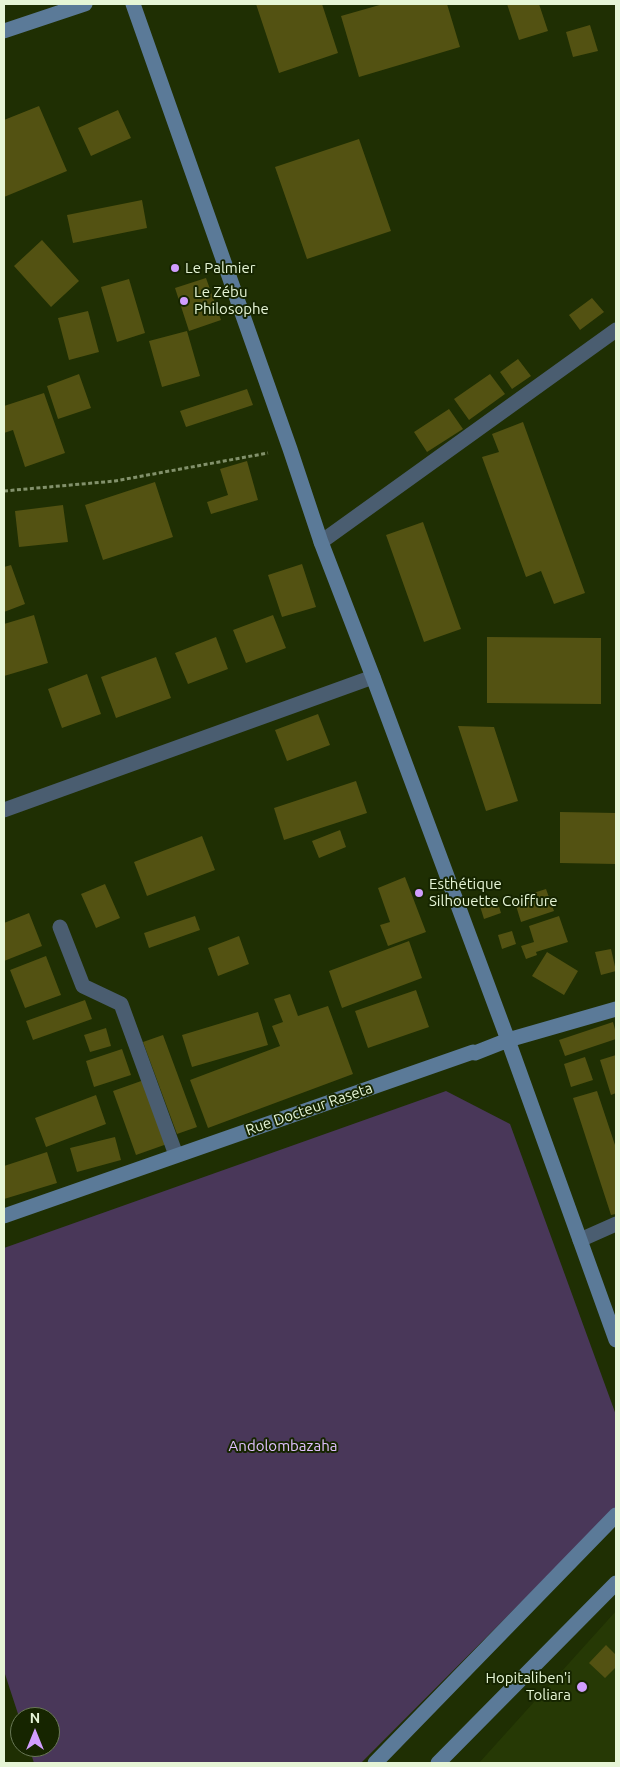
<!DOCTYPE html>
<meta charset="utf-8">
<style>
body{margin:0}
#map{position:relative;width:620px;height:1767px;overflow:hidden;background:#1f2f03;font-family:Ubuntu,sans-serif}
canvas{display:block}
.frame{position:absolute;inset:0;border:5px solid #e6f5d6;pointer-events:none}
.north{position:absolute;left:10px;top:1707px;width:50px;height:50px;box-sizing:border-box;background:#162500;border:1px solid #697856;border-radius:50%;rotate:0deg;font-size:14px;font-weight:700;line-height:20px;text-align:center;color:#e6f5d6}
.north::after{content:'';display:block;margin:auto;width:18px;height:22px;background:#d19dfe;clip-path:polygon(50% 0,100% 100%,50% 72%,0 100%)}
</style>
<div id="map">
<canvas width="620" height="1767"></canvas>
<div class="frame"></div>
<div class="north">N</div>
</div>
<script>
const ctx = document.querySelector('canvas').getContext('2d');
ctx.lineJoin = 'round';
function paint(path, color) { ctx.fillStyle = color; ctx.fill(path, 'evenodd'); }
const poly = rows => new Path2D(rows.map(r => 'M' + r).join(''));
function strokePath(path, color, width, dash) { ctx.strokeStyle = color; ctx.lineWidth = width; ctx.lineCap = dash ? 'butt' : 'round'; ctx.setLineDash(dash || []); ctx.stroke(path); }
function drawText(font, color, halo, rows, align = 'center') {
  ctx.font = font + ' Ubuntu,sans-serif'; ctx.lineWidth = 4; ctx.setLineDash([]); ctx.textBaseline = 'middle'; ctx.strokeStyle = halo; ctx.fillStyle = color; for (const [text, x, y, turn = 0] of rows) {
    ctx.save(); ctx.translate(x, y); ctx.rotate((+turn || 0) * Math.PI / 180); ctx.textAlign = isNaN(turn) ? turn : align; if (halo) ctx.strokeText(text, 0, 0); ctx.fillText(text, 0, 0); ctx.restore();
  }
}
const built = poly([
 [616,1611,616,1763,479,1763]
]);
const green = poly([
 [446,1091,510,1124,616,1415,616,1507,361,1763,34,1763,29,1747,50,1747,50,1717,20,1717,20,1720,4,1671,4,1248]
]);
const building = poly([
 [256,4,322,4,338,53,279,73],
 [383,4,447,4,460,47,359,77,341,16],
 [507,4,539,4,548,31,519,40],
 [590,25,598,51,573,57,566,32],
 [39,106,67,171,4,197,4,120],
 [118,110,131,138,91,156,78,128],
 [359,139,391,231,307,259,275,167],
 [142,200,147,228,73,243,67,215],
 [42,240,79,281,51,307,14,266],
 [206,278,221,320,189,331,175,288],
 [129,279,145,333,117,342,101,287],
 [592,298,604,312,580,330,569,315],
 [88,311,99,352,69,360,58,318],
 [187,331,200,376,162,387,149,341],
 [518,359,531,376,512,389,500,372],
 [79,374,91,408,58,419,47,386],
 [490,374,505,394,469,420,454,399],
 [247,389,253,405,186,427,180,411],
 [44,393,65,453,25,467,13,430,4,433,4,406],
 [449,409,463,429,427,452,414,432],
 [523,422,585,593,554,604,541,571,526,577,482,457,499,452,492,434],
 [247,461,258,500,211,514,207,502,228,495,220,469],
 [155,482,173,537,103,560,85,505],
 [63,505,68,542,19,547,15,511],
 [423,522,461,629,424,642,386,535],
 [302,564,316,607,282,617,268,575],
 [11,565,25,604,4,612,4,567],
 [34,615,48,663,4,676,4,624],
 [273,615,286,648,246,663,233,630],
 [216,637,228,669,188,684,175,653],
 [487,637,601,638,601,704,487,703],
 [156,657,171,698,116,718,101,677],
 [87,674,101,714,62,728,48,689],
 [318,714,330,745,287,761,275,730],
 [458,726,494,727,518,801,486,811],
 [356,781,367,813,284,840,274,808],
 [560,812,616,813,616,864,560,863],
 [340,830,346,847,319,858,312,841],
 [202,836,215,870,147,896,134,862],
 [405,877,426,932,388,946,380,925,390,922,378,888],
 [105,884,120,918,96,928,81,894],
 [546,889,554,911,521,922,514,899],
 [496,897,501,913,484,919,479,903],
 [29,913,42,946,4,961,4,923],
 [195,916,200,930,149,948,144,933],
 [559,916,568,942,536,952,537,955,526,959,521,946,534,942,529,926],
 [512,931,516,944,502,949,498,935],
 [239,936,249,964,218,976,208,948],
 [409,941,422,978,342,1008,329,971],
 [611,949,616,971,601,975,595,952],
 [547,952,578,971,564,995,532,976],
 [46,956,61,995,25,1008,10,970],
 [416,990,429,1027,368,1048,355,1011],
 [290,994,298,1016,328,1006,353,1074,208,1128,190,1080,280,1046,272,1026,283,1022,274,999],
 [85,1000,92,1019,33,1040,26,1021],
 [258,1012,268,1045,192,1067,182,1035],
 [613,1022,616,1033,616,1039,565,1056,559,1040],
 [106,1028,111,1046,90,1052,84,1035],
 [163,1035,197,1127,177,1134,143,1042],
 [122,1049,131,1075,94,1087,86,1061],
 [616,1055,616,1093,611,1095,600,1060],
 [585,1057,593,1080,571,1087,564,1064],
 [144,1080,167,1144,136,1155,113,1091],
 [597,1091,616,1148,616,1214,611,1215,573,1098],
 [96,1095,106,1124,46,1147,35,1118],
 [115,1137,121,1160,77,1172,70,1148],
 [47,1152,57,1183,4,1199,4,1166],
 [606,1645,616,1655,616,1667,605,1678,589,1663]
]);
const path = poly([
 [4,491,115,481,268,453]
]);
const lane = poly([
 [60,927,83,986,121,1004,176,1155]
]);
const street = poly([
 [321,542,616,330],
 [4,810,373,677],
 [580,1240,616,1224]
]);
const secondary = poly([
 [133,4,290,449,321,542,373,677,508,1040,616,1340],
 [4,31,85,4],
 [4,1216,473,1052,475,1053,508,1040,616,1009],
 [375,1763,616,1515],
 [438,1763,616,1583]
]);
const markers = [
 [175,268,5,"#d19dfe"],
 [184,301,5,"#d19dfe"],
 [419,893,5,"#d19dfe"],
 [582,1687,6,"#d19dfe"]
];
const poiNames = [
 ["Le Palmier",185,268],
 ["Le Zébu",194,292],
 ["Philosophe",194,309],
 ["Esthétique",429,884],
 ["Silhouette Coiffure",429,901],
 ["Hopitaliben'i",571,1678,"right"],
 ["Toliara",571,1695,"right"]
];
const streetNames = [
 ["Rue Docteur Raseta",309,1109,-19]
];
const parkNames = [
 ["Andolombazaha",283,1446]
];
paint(built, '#263905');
paint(green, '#493759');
paint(building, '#535212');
strokePath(path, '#82916b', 3, [4, 2.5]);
strokePath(lane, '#4a5d70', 15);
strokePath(street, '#4a5d70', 15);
strokePath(secondary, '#5b7a98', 15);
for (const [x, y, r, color] of markers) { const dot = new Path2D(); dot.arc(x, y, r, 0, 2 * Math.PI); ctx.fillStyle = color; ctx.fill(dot); strokePath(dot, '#162500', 2); }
drawText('15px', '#e6f5d6', '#162500', poiNames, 'left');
drawText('15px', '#e6f5d6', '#162500', streetNames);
drawText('15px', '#e1c1ff', '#162500', parkNames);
</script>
